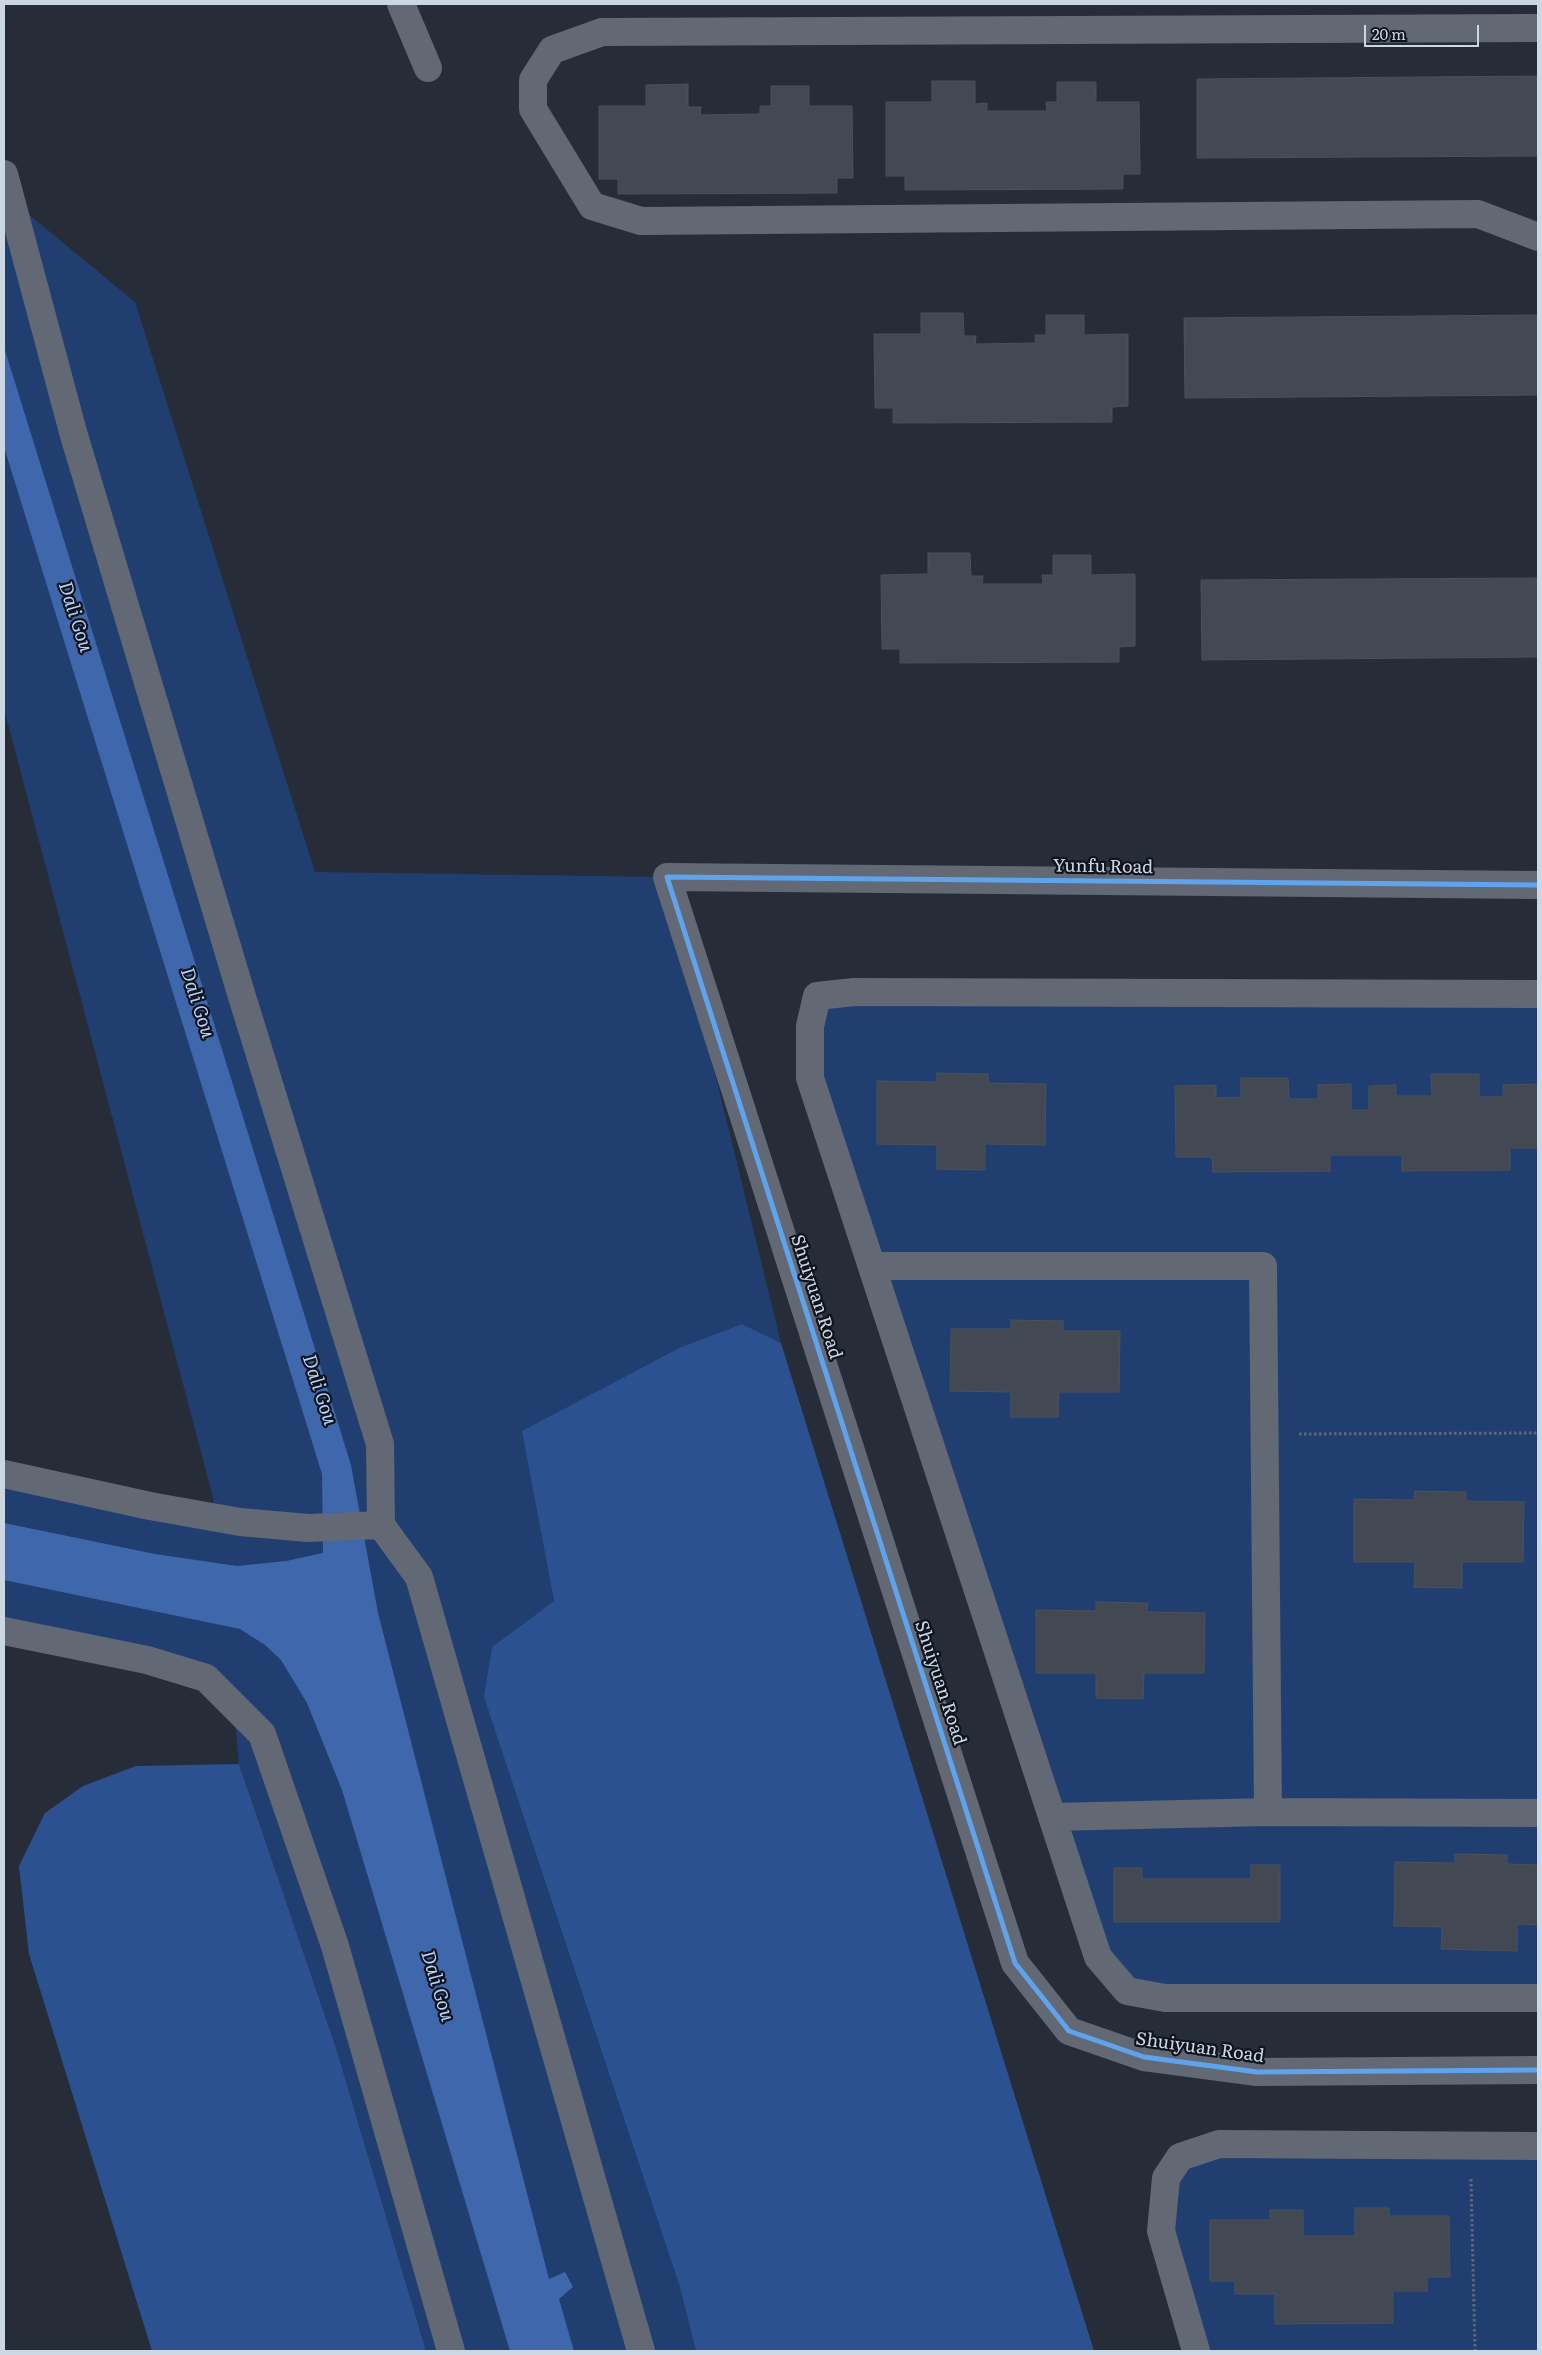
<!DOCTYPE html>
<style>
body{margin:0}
#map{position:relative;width:1542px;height:2355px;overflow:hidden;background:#272d38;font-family:Literata,serif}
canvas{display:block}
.frame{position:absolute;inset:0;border:5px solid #cdd6e3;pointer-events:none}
.scale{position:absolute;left:1364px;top:25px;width:115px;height:22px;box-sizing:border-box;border:2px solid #cdd6e3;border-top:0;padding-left:6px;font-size:15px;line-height:18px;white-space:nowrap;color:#cdd6e3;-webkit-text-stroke:4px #0e141d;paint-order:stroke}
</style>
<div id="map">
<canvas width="1542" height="2355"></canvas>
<div class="frame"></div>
<div class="scale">20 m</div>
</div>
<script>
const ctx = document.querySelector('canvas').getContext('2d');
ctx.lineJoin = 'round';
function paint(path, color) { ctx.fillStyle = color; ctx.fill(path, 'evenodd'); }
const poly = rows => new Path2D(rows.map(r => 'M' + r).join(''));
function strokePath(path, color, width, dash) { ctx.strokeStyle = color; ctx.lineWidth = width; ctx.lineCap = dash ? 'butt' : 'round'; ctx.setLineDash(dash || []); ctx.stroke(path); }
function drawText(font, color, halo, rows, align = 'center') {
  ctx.font = font + ' Literata,serif'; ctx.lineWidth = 4.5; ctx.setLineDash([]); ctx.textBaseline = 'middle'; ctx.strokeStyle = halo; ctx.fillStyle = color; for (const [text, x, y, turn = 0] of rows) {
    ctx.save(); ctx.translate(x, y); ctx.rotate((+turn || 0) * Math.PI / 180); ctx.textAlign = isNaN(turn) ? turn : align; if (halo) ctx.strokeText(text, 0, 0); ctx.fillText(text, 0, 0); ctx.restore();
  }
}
const green = poly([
 [4,174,10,199,135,302,315,872,667,877,781,1343,742,1324,679,1348,523,1431,554,1601,492,1647,679,2284,696,2351,426,2351,336,2048,239,1764,233,1701,206,1678,4,1631,4,1474,215,1526,213,1497,4,709],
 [817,996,1538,997,1538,1998,1165,1998,1098,1957,810,1078],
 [1538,2146,1538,2351,1196,2351,1161,2231,1180,2157]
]);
const forest = poly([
 [742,1324,781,1343,1094,2351,696,2351,679,2284,484,1697,492,1647,554,1601,522,1431,679,1348],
 [239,1764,336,2048,426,2351,152,2351,29,1954,19,1866,45,1813,83,1786,136,1766]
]);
const water = poly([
 [4,347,351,1465,378,1613,549,2279,565,2272,573,2287,559,2299,574,2351,510,2351,342,1790,307,1703,281,1660,265,1645,240,1629,4,1580,4,1523,155,1554,237,1566,286,1561,323,1553,322,1474,4,447]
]);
const building = poly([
 [1538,76,1538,156,1197,158,1197,79,1538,76],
 [932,81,975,81,975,104,987,103,987,111,1047,111,1046,102,1057,102,1057,82,1096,82,1096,102,1139,102,1140,174,1123,174,1123,189,905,190,905,176,886,176,886,102,932,102,932,81],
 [688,84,688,107,701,107,700,115,760,114,760,106,771,106,771,86,809,86,809,106,852,106,853,178,837,178,837,193,618,194,618,179,599,179,599,106,646,106,646,85,688,84],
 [921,313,963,313,964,336,976,336,975,344,1036,343,1035,335,1046,335,1046,315,1084,315,1084,335,1128,334,1128,406,1112,407,1112,422,893,423,893,408,875,408,874,334,921,334,921,313],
 [1538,315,1538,395,1185,398,1184,318,1538,315],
 [928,553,970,553,971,576,983,576,982,584,1043,584,1042,575,1053,575,1053,555,1091,555,1091,575,1135,574,1135,646,1119,647,1119,662,900,663,900,649,882,649,881,575,928,574,928,553],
 [1538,578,1538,657,1202,660,1201,580,1538,578],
 [937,1073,988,1074,988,1083,1046,1084,1045,1145,985,1144,985,1170,937,1169,937,1145,877,1144,877,1081,937,1082,937,1073],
 [1431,1074,1479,1074,1479,1097,1503,1097,1503,1085,1538,1084,1538,1148,1510,1148,1510,1170,1402,1171,1402,1155,1330,1155,1330,1171,1213,1172,1212,1157,1176,1157,1175,1086,1216,1085,1216,1098,1241,1097,1241,1078,1288,1078,1289,1099,1318,1099,1318,1085,1351,1084,1351,1110,1369,1110,1369,1086,1396,1085,1396,1096,1432,1096,1431,1074],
 [1011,1320,1063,1321,1063,1331,1120,1331,1119,1392,1059,1392,1058,1417,1011,1417,1011,1392,950,1391,951,1329,1011,1329,1011,1320],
 [1415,1491,1466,1492,1466,1501,1524,1502,1523,1562,1462,1562,1462,1588,1414,1587,1415,1562,1354,1562,1354,1499,1414,1500,1415,1491],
 [1096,1602,1148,1603,1147,1612,1205,1613,1204,1673,1144,1673,1143,1699,1096,1698,1096,1673,1036,1673,1036,1610,1096,1611,1096,1602],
 [1455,1854,1507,1855,1507,1864,1538,1865,1538,1925,1517,1924,1517,1951,1441,1949,1442,1927,1394,1926,1395,1862,1455,1863,1455,1854],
 [1251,1865,1280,1865,1280,1922,1114,1922,1114,1868,1142,1868,1142,1879,1251,1879,1251,1865],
 [1355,2208,1389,2208,1389,2216,1449,2216,1450,2277,1427,2277,1427,2291,1393,2291,1393,2323,1275,2324,1275,2294,1235,2294,1235,2281,1210,2281,1210,2220,1270,2220,1270,2210,1303,2210,1303,2236,1355,2236,1355,2208]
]);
const path = poly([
 [1299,1434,1538,1433],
 [1471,2179,1475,2351]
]);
const minor = poly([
 [401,4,428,68],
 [1538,28,602,32,552,50,533,80,533,109,592,206,641,221,1478,214,1538,237],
 [4,174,73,432,240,990,380,1444,381,1525,419,1577,641,2351],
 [1538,885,667,877,1015,1963,1069,2031,1144,2057,1257,2072,1538,2070],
 [1538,994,854,992,817,996,810,1026,810,1078,1098,1957,1127,1991,1165,1998,1538,1998],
 [872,1266,1263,1266,1268,1812,1538,1813],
 [4,1474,150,1506,240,1522,308,1528,381,1525],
 [4,1631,147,1660,206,1678,262,1734,335,1946,451,2351],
 [1052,1817,1268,1812],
 [1196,2351,1161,2231,1166,2178,1180,2157,1219,2144,1538,2146]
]);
const cycleway = poly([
 [1538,885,667,877,1015,1963,1069,2031,1144,2057,1257,2072,1538,2070]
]);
const streetNames = [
 ["Yunfu Road",1103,867,1],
 ["Shuiyuan Road",816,1297,72],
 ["Shuiyuan Road",940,1683,72],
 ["Shuiyuan Road",1200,2048,8]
];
const waterNames = [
 ["Dali Gou",75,617,72],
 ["Dali Gou",197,1003,72],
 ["Dali Gou",319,1390,72],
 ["Dali Gou",437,1986,73]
];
paint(green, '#203e70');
paint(forest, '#2b5190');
paint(water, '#3e67ac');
paint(building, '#434952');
strokePath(building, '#4b515a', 1);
strokePath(path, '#626873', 3, [2.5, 2.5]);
strokePath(minor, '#626874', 28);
strokePath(cycleway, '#60a3ed', 5);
drawText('18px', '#cdd6e3', '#0e141d', streetNames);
drawText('italic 19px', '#b9d2fa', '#0e141d', waterNames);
</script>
